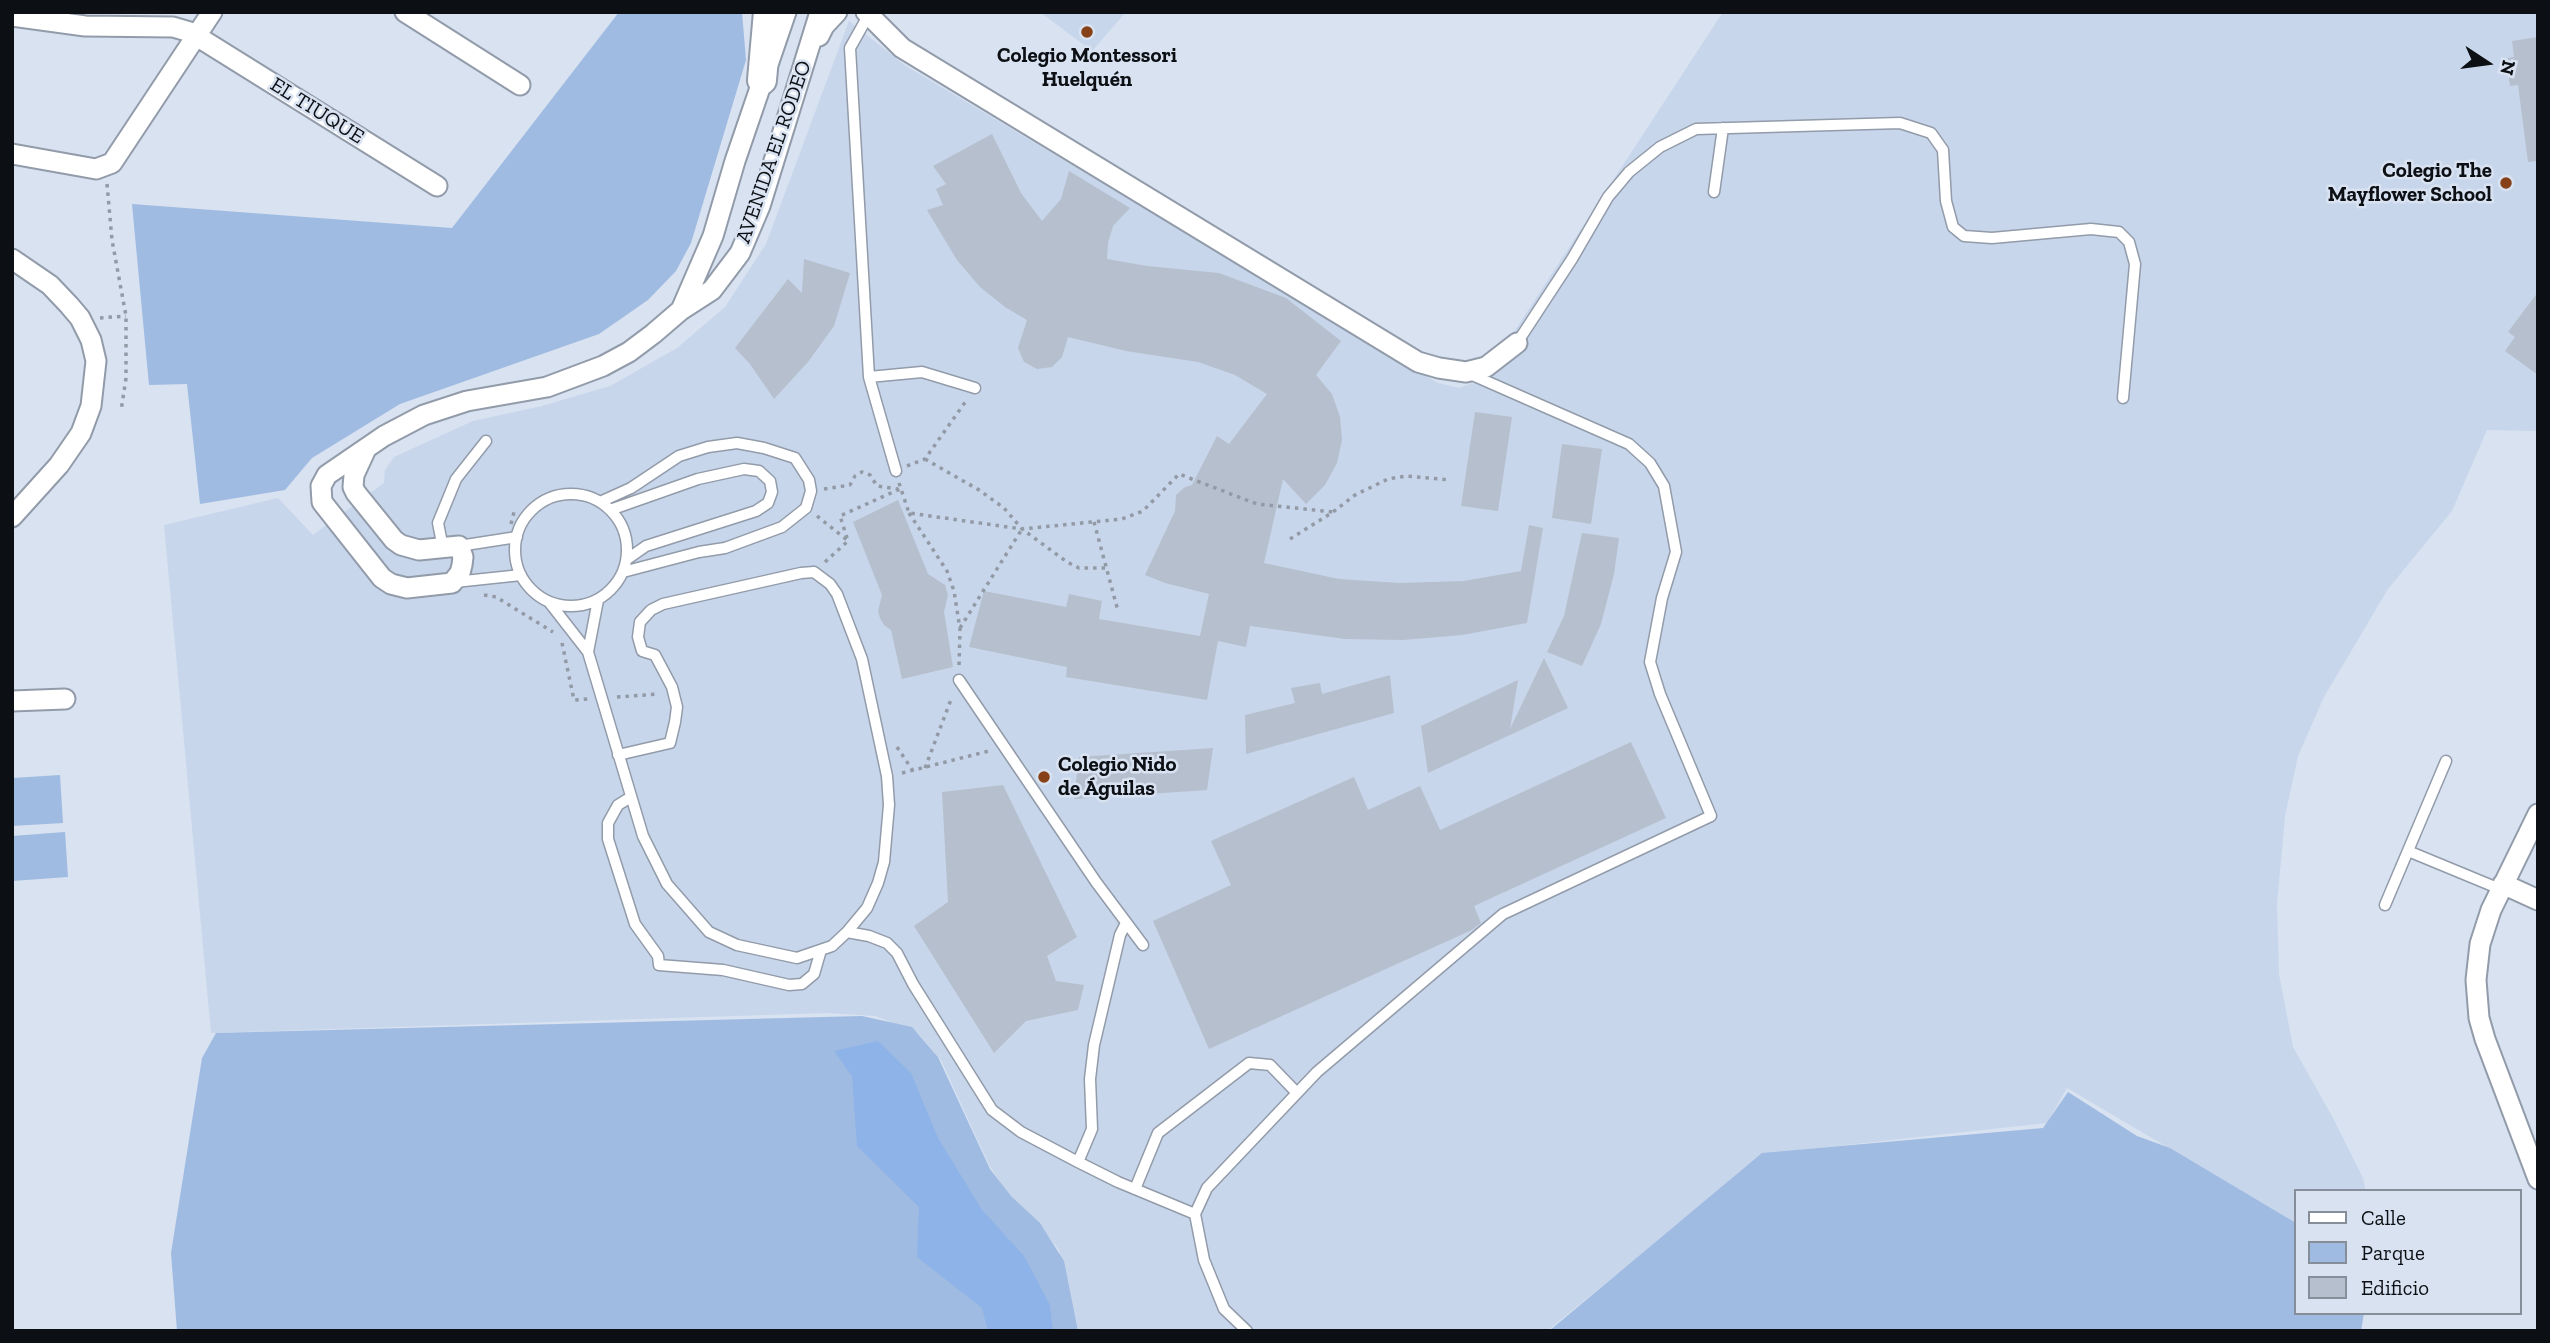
<!DOCTYPE html>
<meta charset="utf-8">
<style>
body{margin:0}
#map{position:relative;width:2550px;height:1343px;overflow:hidden;background:#d8e2f1;font-family:"Zilla Slab",serif}
canvas{display:block}
.frame{position:absolute;inset:0;border:14px solid #0c0f14;pointer-events:none}
.legend{position:absolute;left:2294px;top:1189px;width:228px;height:126px;box-sizing:border-box;background:#d8e2f1;border:2px solid #868e99;margin:0;padding:9px 12px;list-style:none;font-size:21px;color:#0c0f14}
.legend li{display:flex;align-items:center;gap:14px;height:35px}
.legend b{width:35px;border:2px solid #868e99}
.north{position:absolute;left:2452px;top:28px;width:70px;height:70px;-webkit-text-stroke:5px #d8e2f1;paint-order:stroke;rotate:103deg;font-size:19px;font-weight:700;line-height:28px;text-align:center;color:#0c0f14}
.north::after{content:'';display:block;margin:auto;width:24px;height:32px;background:#0c0f14;clip-path:polygon(50% 0,100% 100%,50% 72%,0 100%)}
</style>
<div id="map">
<canvas width="2550" height="1343"></canvas>
<div class="frame"></div>
<ul class="legend">
<li><b style="height:9px;background:#fff"></b>Calle</li>
<li><b style="height:19px;background:#a0bbe1"></b>Parque</li>
<li><b style="height:19px;background:#b6bfcd"></b>Edificio</li>
</ul>
<div class="north">N</div>
</div>
<script>
const ctx = document.querySelector('canvas').getContext('2d');
ctx.lineJoin = 'round';
function paint(path, color) { ctx.fillStyle = color; ctx.fill(path, 'evenodd'); }
const poly = rows => new Path2D(rows.map(r => 'M' + r).join(''));
function strokePath(path, color, width, dash) { ctx.strokeStyle = color; ctx.lineWidth = width; ctx.lineCap = dash ? 'butt' : 'round'; ctx.setLineDash(dash || []); ctx.stroke(path); }
function drawText(font, color, halo, rows, align = 'center') {
  ctx.font = font + ' "Zilla Slab",serif'; ctx.lineWidth = 5; ctx.setLineDash([]); ctx.textBaseline = 'middle'; ctx.strokeStyle = halo; ctx.fillStyle = color; for (const [text, x, y, turn = 0] of rows) {
    ctx.save(); ctx.translate(x, y); ctx.rotate((+turn || 0) * Math.PI / 180); ctx.textAlign = isNaN(turn) ? turn : align; if (halo) ctx.strokeText(text, 0, 0); ctx.fillText(text, 0, 0); ctx.restore();
  }
}
const built = poly([
 [1040,12,1126,12,1092,51],
 [1723,12,2538,12,2538,431,2487,430,2452,511,2388,589,2324,697,2298,756,2285,816,2277,905,2279,974,2293,1047,2333,1118,2363,1178,2366,1191,2296,1191,2296,1223,2067,1088,2047,1123,1764,1154,1547,1331,1078,1331,1059,1250,1040,1225,1012,1200,989,1165,941,1060,917,1032,875,1016,827,1013,211,1033,164,525,278,498,313,535,384,483,385,470,394,457,473,421,542,406,610,386,677,348,725,307,766,244,849,21,906,66,1438,383,1459,388,1493,376,1506,344]
]);
const green = poly([
 [619,12,742,12,746,60,691,243,676,271,648,300,599,334,400,404,312,458,285,490,200,504,187,384,149,385,132,204,452,228],
 [60,775,63,823,12,826,12,778],
 [65,832,68,877,12,881,12,836],
 [862,1016,912,1027,938,1057,990,1169,1011,1196,1040,1223,1064,1261,1078,1331,177,1331,171,1253,202,1058,216,1033],
 [2068,1092,2137,1136,2170,1148,2296,1223,2296,1313,2364,1313,2361,1331,1549,1331,1762,1153,2043,1128]
]);
const forest = poly([
 [878,1041,911,1073,938,1138,982,1210,1024,1256,1050,1305,1053,1331,988,1331,982,1308,917,1257,919,1207,857,1146,852,1076,834,1051]
]);
const building = poly([
 [2538,37,2538,161,2528,162,2518,85,2510,86,2506,58,2514,57,2512,41],
 [992,134,1021,193,1042,221,1061,199,1069,171,1130,208,1113,226,1108,243,1107,259,1147,266,1219,273,1286,298,1341,341,1316,375,1332,394,1340,417,1342,440,1337,463,1325,485,1306,504,1283,479,1264,563,1339,579,1400,583,1464,581,1521,571,1529,525,1543,528,1527,623,1462,635,1403,640,1345,639,1250,626,1246,647,1218,641,1207,700,1066,677,1067,667,969,647,984,591,1066,607,1069,594,1102,601,1099,619,1200,636,1209,594,1165,583,1145,575,1175,511,1176,495,1185,487,1192,485,1217,436,1229,444,1267,394,1235,375,1198,362,1126,351,1068,337,1062,357,1052,367,1037,369,1024,362,1018,348,1027,320,1005,307,980,287,957,260,927,210,943,205,936,189,946,184,933,166],
 [804,259,850,273,834,326,808,362,774,399,750,364,735,348,788,279,802,293],
 [2538,292,2538,375,2505,351,2515,337,2508,332],
 [1475,412,1512,417,1498,511,1461,506],
 [1562,444,1602,449,1591,524,1552,518],
 [898,500,928,574,945,585,948,595,944,612,953,667,902,679,891,630,884,625,880,618,878,611,882,595,853,522],
 [1582,533,1619,538,1614,574,1601,624,1582,666,1547,652,1564,616],
 [1544,658,1568,708,1428,773,1421,726,1518,680,1510,729],
 [1390,675,1394,713,1246,754,1245,715,1295,703,1291,688,1320,683,1322,694],
 [1631,742,1666,818,1474,906,1481,923,1472,930,1209,1049,1153,921,1231,885,1211,841,1354,777,1368,810,1420,786,1440,830],
 [1213,748,1207,790,1074,799,1079,757],
 [1003,785,1077,937,1047,956,1056,981,1084,985,1078,1010,1026,1021,994,1053,914,926,948,902,942,792]
]);
const path = poly([
 [107,184,112,240,126,316,126,378,121,411],
 [100,318,126,316],
 [925,459,979,490,1004,508,1022,529,1067,562,1079,568,1106,568],
 [907,466,925,459,966,401],
 [899,483,909,513,1022,529,1122,519,1143,511,1179,474,1257,504,1333,512],
 [824,489,850,485,855,476,862,472,870,475,877,486,898,489],
 [909,513,947,571,954,591,960,629,959,666],
 [817,516,847,540],
 [1094,522,1118,611],
 [511,524,515,508],
 [1290,539,1333,512,1355,495,1388,479,1406,476,1450,480],
 [825,562,848,541,840,516,900,489],
 [484,595,496,597,553,632],
 [960,628,1022,529],
 [562,643,574,700,588,699],
 [617,697,658,694],
 [897,747,913,771],
 [925,768,952,697],
 [902,773,989,751]
]);
const lane = poly([
 [868,16,850,48,869,377,922,372,975,388],
 [1714,192,1723,128],
 [1517,343,1572,259,1608,197,1629,172,1660,147,1696,129,1900,123,1931,133,1943,150,1946,201,1953,227,1964,236,1992,238,2091,229,2119,232,2129,242,2135,264,2123,398],
 [869,377,896,471],
 '515 550a56 56 0 1 1 112 0a56 56 0 1 1-112 0Z',
 [600,502,631,488,679,456,708,447,737,443,764,448,795,458,809,480,811,491,806,508,782,527,725,548,699,552,623,572],
 [610,510,698,479,744,469,759,471,770,481,772,492,768,503,756,511,646,546,626,560],
 [459,546,517,537],
 [443,548,438,523,456,479,486,441],
 [455,582,521,575],
 [549,602,588,652,643,836,667,884,709,932,737,945,797,958,832,946,847,932,869,936,887,943,897,953,913,984,992,1110,1021,1132,1078,1162,1118,1182,1195,1214],
 [588,652,598,600],
 [959,680,1096,882,1143,945],
 [618,755,670,743,675,722,677,707,672,687,655,655,642,651,638,637,640,622,651,610,663,604,801,573,814,572,830,584,837,594,862,659,887,776,889,805,884,862,878,883,867,908,847,932],
 [631,797,618,805,608,823,608,839,635,924,658,956,659,965,723,970,789,985,802,984,814,974,821,950],
 [2408,851,2500,889],
 [2385,905,2446,761],
 [1078,1162,1092,1129,1090,1079,1094,1045,1120,935,1126,923],
 [1135,1189,1158,1133,1249,1063,1270,1065,1297,1093],
 [1247,1331,1224,1309,1204,1260,1195,1214,1207,1188,1317,1072,1503,914,1711,816,1660,694,1650,662,1662,598,1676,552,1664,486,1650,463,1629,444,1470,374]
]);
const street = poly([
 [405,12,520,85],
 [866,12,902,48,1418,362,1439,368,1466,372,1486,367,1517,343],
 [12,16,85,26,173,27,190,32,437,186],
 [819,36,824,26,837,12],
 [12,154,96,169,112,163,212,12],
 [12,259,50,285,69,305,80,318,91,340,96,361,91,406,81,433,59,465,12,517],
 [681,310,713,236,735,161,786,12],
 [366,449,354,475,353,487,356,493,394,540,401,545,419,550,459,546,463,557,462,565,460,573,452,583,407,588,391,584,382,578,322,502,321,486,327,475,384,436,424,415,467,401,547,387,603,366,629,352,653,334,681,310,712,290,740,253,760,206,820,12],
 [12,701,65,699],
 [2538,814,2491,910,2480,944,2476,980,2479,1018,2485,1039,2538,1179],
 [2503,884,2538,900]
]);
const secondary = poly([
 [762,80,768,12]
]);
const markers = [
 [1087,32,7,"#864118"],
 [2506,183,7,"#864118"],
 [1044,777,7,"#864118"]
];
const poiNames = [
 ["Colegio Montessori",1087,56],
 ["Huelquén",1087,80],
 ["Colegio The",2492,171,"right"],
 ["Mayflower School",2492,195,"right"],
 ["Colegio Nido",1058,765,"left"],
 ["de Águilas",1058,789,"left"]
];
const streetNames = [
 ["EL TIUQUE",317,111,32],
 ["AVENIDA EL RODEO",774,152,-71]
];
paint(built, '#c8d6eb');
paint(green, '#a0bbe1');
paint(forest, '#8db3e9');
paint(building, '#b6bfcd');
strokePath(lane, '#929ba9', 13);
strokePath(street, '#929ba9', 23);
strokePath(secondary, '#929ba9', 32);
strokePath(path, '#929aa5', 3.5, [3.5, 5]);
strokePath(lane, '#fff', 10);
strokePath(street, '#fff', 19);
strokePath(secondary, '#fff', 28);
for (const [x, y, r, color] of markers) { const dot = new Path2D(); dot.arc(x, y, r, 0, 2 * Math.PI); ctx.fillStyle = color; ctx.fill(dot); strokePath(dot, '#d8e2f1', 2.5); }
drawText('bold 21px', '#0c0f14', '#d8e2f1', poiNames);
drawText('21px', '#0c0f14', '#d8e2f1', streetNames);
</script>
